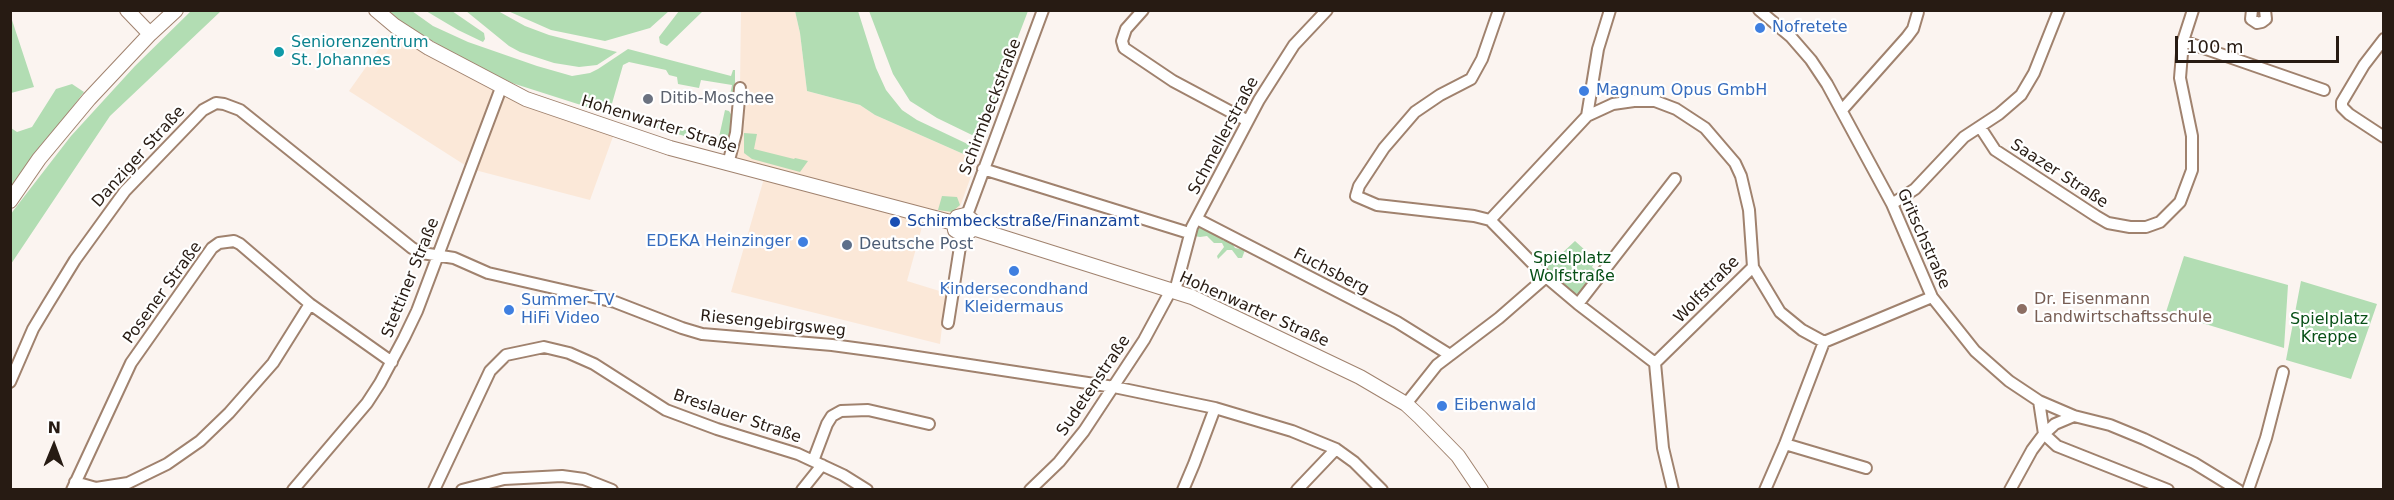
<!DOCTYPE html>
<meta charset="utf-8">
<style>
body{margin:0}
#map{position:relative;width:2394px;height:500px;overflow:hidden;background:#fbf4f0;font-family:"DejaVu Sans",sans-serif}
canvas{display:block}
.frame{position:absolute;inset:0;border:12px solid #271b13;pointer-events:none}
.north{position:absolute;left:24px;top:416px;width:60px;height:60px;-webkit-text-stroke:4px #fff;paint-order:stroke;rotate:1deg;font-size:16px;font-weight:700;line-height:24px;text-align:center;color:#271b13}
.north::after{content:'';display:block;margin:auto;width:21px;height:27px;background:#271b13;clip-path:polygon(50% 0,100% 100%,50% 72%,0 100%)}
.scale{position:absolute;left:2175px;top:36px;width:164px;height:27px;box-sizing:border-box;border:3px solid #271b13;border-top:0;padding-left:8px;font-size:18px;line-height:21px;white-space:nowrap;color:#271b13;-webkit-text-stroke:4px #fff;paint-order:stroke}
</style>
<div id="map">
<canvas width="2394" height="500"></canvas>
<div class="frame"></div>
<div class="north">N</div>
<div class="scale">100 m</div>
</div>
<script>
const ctx = document.querySelector('canvas').getContext('2d');
ctx.lineJoin = 'round';
function paint(path, color) { ctx.fillStyle = color; ctx.fill(path, 'evenodd'); }
const poly = rows => new Path2D(rows.map(r => 'M' + r).join(''));
function strokePath(path, color, width, dash) { ctx.strokeStyle = color; ctx.lineWidth = width; ctx.lineCap = dash ? 'butt' : 'round'; ctx.setLineDash(dash || []); ctx.stroke(path); }
function drawText(font, color, halo, rows, align = 'center') {
  ctx.font = font + ' "DejaVu Sans",sans-serif'; ctx.lineWidth = 4.5; ctx.setLineDash([]); ctx.textBaseline = 'middle'; ctx.strokeStyle = halo; ctx.fillStyle = color; for (const [text, x, y, turn = 0] of rows) {
    ctx.save(); ctx.translate(x, y); ctx.rotate((+turn || 0) * Math.PI / 180); ctx.textAlign = isNaN(turn) ? turn : align; if (halo) ctx.strokeText(text, 0, 0); ctx.fillText(text, 0, 0); ctx.restore();
  }
}
const commercial = poly([
 [741,11,795,11,800,33,807,91,860,105,875,115,977,160,954,223,925,216,907,281,946,293,940,344,731,292,765,175,729,164,740,88],
 [395,26,474,73,615,131,590,200,471,169,349,91]
]);
const green = poly([
 [191,11,221,11,110,116,11,264,10,216,13,211,71,136,135,66],
 [387,11,412,11,433,26,468,42,537,66,572,76,590,73,598,69,628,49,731,76,733,70,735,70,735,98,733,100,729,100,732,85,701,80,699,88,678,84,677,77,669,75,666,70,629,62,623,65,609,114,512,83,452,53,400,21],
 [426,11,452,11,484,33,485,39,483,42,458,30],
 [466,11,498,11,525,26,549,35,617,52,597,65,579,67,554,63,520,52,509,46],
 [508,11,669,10,669,11,650,28,605,41,551,30],
 [679,11,703,11,667,46,660,43,659,37],
 [795,11,858,11,876,68,886,90,902,110,917,120,976,148,977,160,875,115,860,105,807,91,800,33],
 [869,11,1028,11,982,131,972,135,937,118,910,101,893,74],
 [11,17,34,87,11,93,10,93],
 [72,84,84,92,36,155,11,193,11,128,17,132,32,127,56,89],
 [621,109,667,122,667,126,719,137,725,110,729,111,732,116,729,140,719,146,619,117],
 [744,133,757,134,754,149,794,159,795,158,808,161,800,172,752,159,744,153],
 [942,196,957,197,960,205,952,212,938,210],
 [1197,227,1221,234,1221,238,1224,241,1229,239,1235,248,1245,250,1242,258,1238,258,1232,250,1227,250,1218,259,1217,256,1224,247,1222,243,1214,243,1207,236,1200,237,1194,236],
 [1575,241,1596,260,1592,267,1601,275,1579,294,1570,293,1545,269],
 [2184,256,2288,285,2284,348,2166,312],
 [2301,281,2377,304,2351,379,2286,360]
]);
const street = poly([
 [1143,10,1126,29,1122,41,1124,48,1173,81,1248,121],
 [1759,10,1791,37,1811,60,1827,84,1892,204,1932,297,1975,351,2009,381,2039,401,2074,416,2110,425,2144,439,2194,463,2238,490],
 [2252,10,2251,19,2257,23,2262,22,2266,19,2265,10],
 [2384,39,2364,65,2342,102,2342,107,2349,114,2384,137],
 [2183,41,2324,90],
 [1842,110,1907,37,1913,29,1918,12],
 [1980,127,1995,150,2096,216,2108,223,2130,227,2146,227,2160,222,2180,202,2192,170,2192,136,2180,78,2183,41,2193,10],
 [728,164,736,133,740,88],
 [983,169,1189,233],
 [1892,204,1915,189,1964,137,1999,114,2021,95,2034,73,2059,10],
 [967,215,1043,10],
 [1197,219,1397,322,1450,355],
 [1490,220,1474,216,1377,205,1356,196,1359,186,1384,148,1415,112,1440,95,1471,79,1482,59,1499,10],
 [1753,267,1780,312,1802,330,1824,342,1785,444,1765,490],
 [1546,277,1490,220,1587,116,1598,49,1610,10],
 [1175,291,1192,227,1259,100,1294,45,1327,10],
 [1578,304,1675,179],
 [948,323,962,234],
 [1824,342,1932,297],
 [1655,363,1663,448,1673,490],
 [10,382,33,329,48,304,75,260,125,191,203,110,216,103,224,104,240,110,412,248,422,253,454,258,488,273,615,302,682,328,702,334,832,345,884,352,1114,387,1215,408,1292,431,1336,449,1354,462,1382,490],
 [1406,404,1437,365,1499,318,1546,277,1578,304,1655,363,1753,267,1749,210,1741,176,1735,163,1705,128,1676,109,1655,101,1634,101,1613,104,1587,116],
 [2074,416,2055,424,2044,434,2057,446,2168,490],
 [1785,444,1866,468],
 [813,461,827,424,832,416,841,411,868,410,929,424],
 [75,482,96,488,128,483,167,464,200,441,229,413,273,363,310,304],
 [72,490,131,363,212,248,219,243,234,241,240,244,310,304,392,362],
 [293,490,367,403,380,383,404,338,417,311,501,88],
 [434,490,490,371,506,355,544,347,569,353,594,364,666,410,717,429,798,454,843,475,867,490],
 [462,490,504,479,562,476,584,479,612,490],
 [802,490,822,465],
 [1030,490,1059,462,1084,431,1144,340,1171,290],
 [1183,490,1194,464,1215,408],
 [1297,490,1336,449],
 [2010,490,2032,450,2044,434,2039,401],
 [2248,490,2266,438,2283,372]
]);
const secondary = poly([
 [127,10,150,34],
 [376,10,395,26,429,48,526,99,670,148,954,223],
 [10,201,39,159,89,99,150,34,176,10],
 [954,223,957,217,965,215,973,221,973,228],
 [954,223,955,230,962,234,968,233,973,228],
 [973,228,1192,297,1360,377,1406,404,1420,417,1458,456,1481,490]
]);
const markers = [
 [1760,28,6,"#3f7fe0"],
 [279,52,6,"#0f9aa8"],
 [1584,91,6,"#3f7fe0"],
 [648,99,6,"#6b7280"],
 [895,222,6,"#1a4fb4"],
 [803,242,6,"#3f7fe0"],
 [847,245,6,"#5c6f8a"],
 [1014,271,6,"#3f7fe0"],
 [2022,309,6,"#8d6e63"],
 [509,310,6,"#3f7fe0"],
 [1442,406,6,"#3f7fe0"]
];
const shopNames = [
 ["Nofretete",1772,28],
 ["Magnum Opus GmbH",1596,91],
 ["EDEKA Heinzinger",791,242,"right"],
 ["Kindersecondhand",1014,290,"center"],
 ["Kleidermaus",1014,308,"center"],
 ["Summer TV",521,301],
 ["HiFi Video",521,319],
 ["Eibenwald",1454,406]
];
const cultureNames = [
 ["Seniorenzentrum",291,43],
 ["St. Johannes",291,61]
];
const worshipNames = [
 ["Ditib-Moschee",660,99]
];
const streetNames = [
 ["Schirmbeckstraße",991,107,-69],
 ["Hohenwarter Straße",659,125,17],
 ["Schmellerstraße",1224,136,-62],
 ["Danziger Straße",139,157,-48],
 ["Saazer Straße",2059,174,33],
 ["Gritschstraße",1923,239,66],
 ["Fuchsberg",1331,272,27],
 ["Stettiner Straße",411,278,-68],
 ["Wolfstraße",1707,290,-46],
 ["Posener Straße",163,293,-54],
 ["Hohenwarter Straße",1254,310,24],
 ["Riesengebirgsweg",773,324,6],
 ["Sudetenstraße",1094,386,-56],
 ["Breslauer Straße",737,417,19]
];
const transitNames = [
 ["Schirmbeckstraße/Finanzamt",907,222]
];
const serviceNames = [
 ["Deutsche Post",859,245]
];
const parkNames = [
 ["Spielplatz",1572,259],
 ["Wolfstraße",1572,277],
 ["Spielplatz",2329,320],
 ["Kreppe",2329,338]
];
const educationNames = [
 ["Dr. Eisenmann",2034,300],
 ["Landwirtschaftsschule",2034,318]
];
paint(commercial, '#fbe8d8');
paint(green, '#b2ddb3');
strokePath(street, '#a0826e', 14);
strokePath(secondary, '#a0826e', 16);
strokePath(street, '#fff', 10);
strokePath(secondary, '#fff', 14);
for (const [x, y, r, color] of markers) { const dot = new Path2D(); dot.arc(x, y, r, 0, 2 * Math.PI); ctx.fillStyle = color; ctx.fill(dot); strokePath(dot, '#fff', 2); }
drawText('16px', '#366cbe', '#fff', shopNames, 'left');
drawText('16px', '#0d838f', '#fff', cultureNames, 'left');
drawText('16px', '#5b616d', '#fff', worshipNames, 'left');
drawText('16px', '#271b13', '#fff', streetNames);
drawText('16px', '#164399', '#fff', transitNames, 'left');
drawText('16px', '#4e5e75', '#fff', serviceNames, 'left');
drawText('16px', '#085017', '#fff', parkNames);
drawText('16px', '#785e54', '#fff', educationNames, 'left');
</script>
